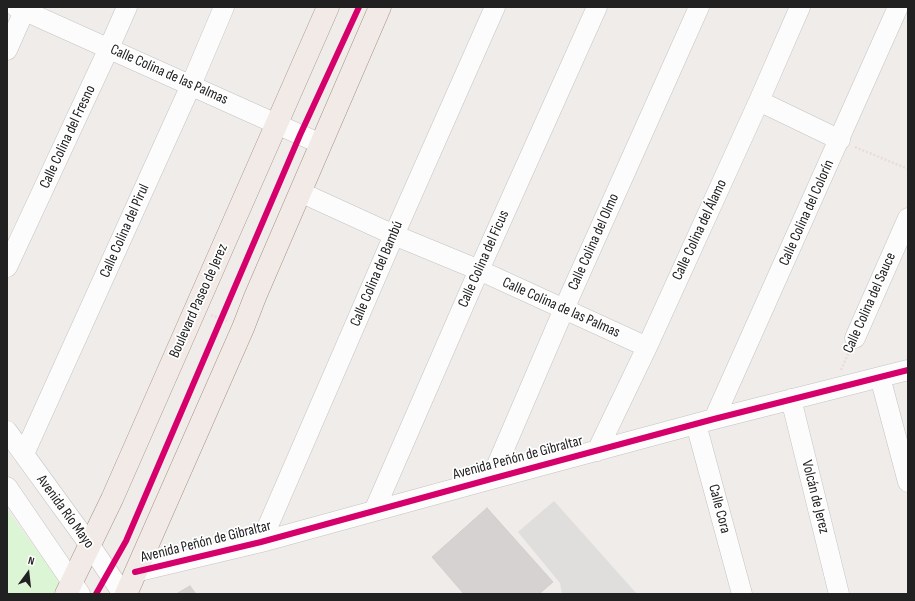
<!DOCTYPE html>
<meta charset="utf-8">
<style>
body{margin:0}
#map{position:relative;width:915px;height:601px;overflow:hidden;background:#efecea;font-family:"Sofia Sans Condensed",sans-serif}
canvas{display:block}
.frame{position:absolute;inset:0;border:8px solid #212121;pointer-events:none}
.north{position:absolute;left:8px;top:553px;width:40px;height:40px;-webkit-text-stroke:3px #fff;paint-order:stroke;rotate:15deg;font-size:11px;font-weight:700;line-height:16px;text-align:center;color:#212121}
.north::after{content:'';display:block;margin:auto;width:14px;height:18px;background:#212121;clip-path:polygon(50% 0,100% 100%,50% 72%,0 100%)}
</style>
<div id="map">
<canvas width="915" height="601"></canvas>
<div class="frame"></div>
<div class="north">N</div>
</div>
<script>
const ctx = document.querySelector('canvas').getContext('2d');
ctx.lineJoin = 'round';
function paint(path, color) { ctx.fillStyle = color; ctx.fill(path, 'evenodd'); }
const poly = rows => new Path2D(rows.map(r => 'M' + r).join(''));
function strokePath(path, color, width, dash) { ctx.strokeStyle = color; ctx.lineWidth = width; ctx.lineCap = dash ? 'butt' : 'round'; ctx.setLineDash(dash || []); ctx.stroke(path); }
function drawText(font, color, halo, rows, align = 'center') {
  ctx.font = font + ' "Sofia Sans Condensed",sans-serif'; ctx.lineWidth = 3.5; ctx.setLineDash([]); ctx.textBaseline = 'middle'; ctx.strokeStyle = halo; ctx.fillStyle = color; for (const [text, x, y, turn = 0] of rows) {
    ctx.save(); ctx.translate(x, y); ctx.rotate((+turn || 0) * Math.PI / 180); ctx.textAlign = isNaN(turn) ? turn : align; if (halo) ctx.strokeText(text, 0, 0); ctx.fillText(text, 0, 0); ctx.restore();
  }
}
const park = poly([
 [7,510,62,584,57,594,7,594]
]);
const parking = poly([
 [554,501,637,594,562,594,560,583,518,532]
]);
const building = poly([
 [487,508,553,582,539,594,464,594,432,557,487,508],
 [190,586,196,594,176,594,190,586]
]);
const path = poly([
 [855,147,908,169],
 [211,315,227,321],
 [841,370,849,352]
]);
const minor = poly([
 [16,7,321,144],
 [7,50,26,7],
 [759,101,840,140],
 [300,192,394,235,479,270,647,347],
 [7,267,109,48,127,7],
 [855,338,908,218],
 [880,377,908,482],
 [791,399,839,594],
 [714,419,898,7],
 [696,424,742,594],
 [7,431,89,544,123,594],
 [597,451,647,347,759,101,800,7],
 [24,454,191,85,224,7],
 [491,479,564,309,699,7],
 [7,487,80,594],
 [374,511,479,270,597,7],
 [261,542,394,235,495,7],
 [135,572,261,542,491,479,714,419,908,370]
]);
const major = poly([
 [66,594,112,499,328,7],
 [126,594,243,328,255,297,380,7]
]);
const cycleway = poly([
 [135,572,261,542,491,479,714,419,908,370],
 [96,594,126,541,300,135,359,7]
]);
const streetNames = [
 ["Calle Colina de las Palmas",169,75,24],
 ["Calle Colina del Fresno",68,137,-65],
 ["Calle Colina del Colorín",807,213,-66],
 ["Calle Colina del Álamo",700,230,-65],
 ["Calle Colina del Pirul",125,231,-66],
 ["Calle Colina del Olmo",594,242,-66],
 ["Calle Colina del Ficus",484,259,-66],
 ["Calle Colina del Bambú",377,274,-67],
 ["Boulevard Paseo de Jerez",199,301,-66],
 ["Calle Colina del Sauce",870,303,-66],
 ["Calle Colina de las Palmas",561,308,24],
 ["Avenida Peñón de Gibraltar",518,458,-15],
 ["Volcán de Jerez",815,497,76],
 ["Calle Cora",719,509,75],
 ["Avenida Río Mayo",65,512,54],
 ["Avenida Peñón de Gibraltar",206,542,-14]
];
paint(park, '#dcf5d5');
paint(parking, '#dfdedd');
paint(building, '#d6d2d1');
strokePath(building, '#d3cdcb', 1);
strokePath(minor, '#c5c3c2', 21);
strokePath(major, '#a69385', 23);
strokePath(path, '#ecdadc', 2.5, [2, 2]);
strokePath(minor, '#fdfcfc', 20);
strokePath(major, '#f2eae6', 22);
strokePath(cycleway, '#d6006c', 6);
drawText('15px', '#212121', '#fff', streetNames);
</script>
